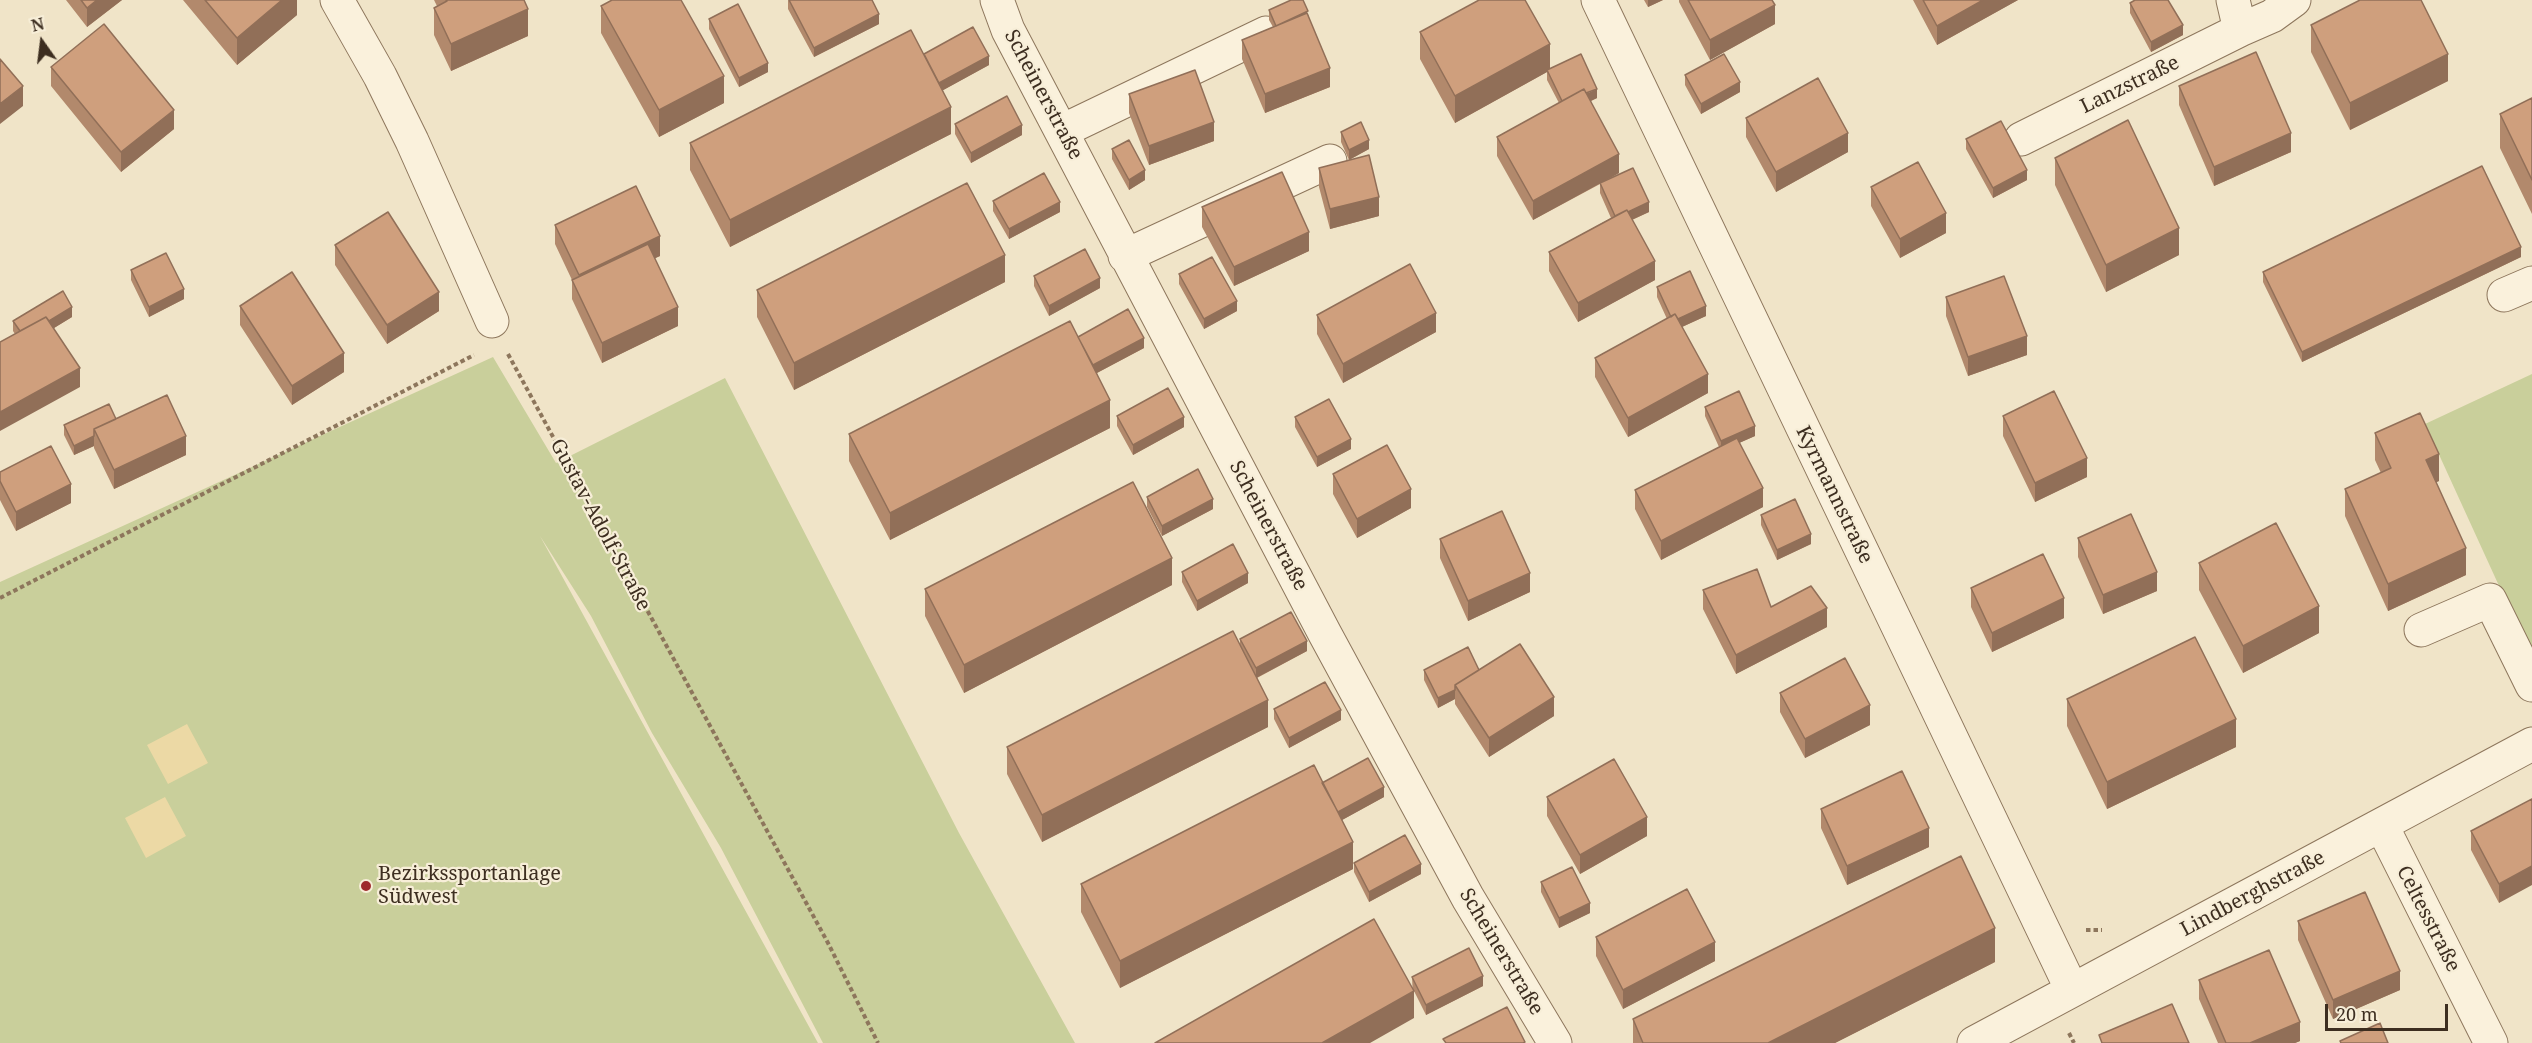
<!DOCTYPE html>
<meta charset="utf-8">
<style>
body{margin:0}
#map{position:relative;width:2532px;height:1043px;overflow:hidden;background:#f0e4c8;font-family:"Noto Serif",serif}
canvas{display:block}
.north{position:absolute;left:12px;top:12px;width:60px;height:60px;-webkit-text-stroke:4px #f7eed8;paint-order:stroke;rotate:346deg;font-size:16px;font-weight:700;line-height:24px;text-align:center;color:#3d2e20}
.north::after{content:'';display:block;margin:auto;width:21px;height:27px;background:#3d2e20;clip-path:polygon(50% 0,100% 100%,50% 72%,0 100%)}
.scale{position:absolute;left:2325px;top:1004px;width:123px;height:27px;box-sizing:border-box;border:3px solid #3d2e20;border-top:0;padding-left:8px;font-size:18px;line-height:21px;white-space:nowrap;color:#3d2e20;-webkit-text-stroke:4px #f7eed8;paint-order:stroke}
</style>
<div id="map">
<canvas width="2532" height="1043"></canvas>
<div class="north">N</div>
<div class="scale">20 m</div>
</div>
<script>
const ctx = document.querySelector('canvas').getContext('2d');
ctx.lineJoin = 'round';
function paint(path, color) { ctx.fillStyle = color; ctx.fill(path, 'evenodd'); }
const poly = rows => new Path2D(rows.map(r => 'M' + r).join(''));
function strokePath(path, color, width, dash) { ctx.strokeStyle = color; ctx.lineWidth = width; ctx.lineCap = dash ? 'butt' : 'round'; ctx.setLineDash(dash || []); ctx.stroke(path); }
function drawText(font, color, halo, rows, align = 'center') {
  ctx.font = font + ' "Noto Serif",serif'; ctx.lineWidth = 4.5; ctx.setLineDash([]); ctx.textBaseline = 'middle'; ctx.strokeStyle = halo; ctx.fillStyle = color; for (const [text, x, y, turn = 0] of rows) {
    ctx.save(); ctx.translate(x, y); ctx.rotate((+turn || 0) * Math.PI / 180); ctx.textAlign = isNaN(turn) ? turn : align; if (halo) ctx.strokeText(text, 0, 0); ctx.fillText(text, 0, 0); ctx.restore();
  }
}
const green = poly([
 [493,357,556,463,725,378,959,833,1075,1043,823,1043,721,848,652,733,591,616,540,536,818,1043,0,1043,0,582],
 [2532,374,2532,658,2425,424]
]);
const sand = poly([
 [187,724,208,763,168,784,147,745],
 [165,797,186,836,146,858,125,818]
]);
const path = poly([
 [508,354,828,943,878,1043],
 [0,598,474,355],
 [2086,930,2102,930],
 [2069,1033,2074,1043]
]);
const minor = poly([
 [337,0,380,76,412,141,492,321],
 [997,0,1008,30,1325,634,1468,898,1555,1043],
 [1598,0,2072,990],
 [2240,30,2272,16,2294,0],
 [1062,131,1266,33],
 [2021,139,2240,30,2233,0],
 [1125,256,1330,161],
 [2504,295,2532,283],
 [2421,630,2490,600,2532,685],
 [2382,826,2491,1043],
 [1974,1043,2532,744]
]);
const wall = poly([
 [66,0,122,0,87,27],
 [183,0,297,0,297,15,237,65],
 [434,0,524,0,528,36,451,71,434,35,434,8,437,6],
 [788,0,879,24,814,57,788,9],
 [1644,0,1663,0,1648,7],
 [1679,0,1772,0,1775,24,1710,60,1679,2],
 [1913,0,2018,0,1937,45],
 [2130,3,2183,35,2151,52,2130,13],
 [601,6,724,103,659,137,601,33],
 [1269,10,1308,14,1330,87,1265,113,1242,59,1242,40,1273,27,1269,20],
 [709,19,768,72,739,87,709,29],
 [2311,25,2448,81,2350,130,2311,52],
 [1420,32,1550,69,1597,98,1591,101,1619,173,1609,179,1649,212,1632,220,1655,280,1578,322,1549,271,1549,252,1611,218,1600,193,1600,184,1533,220,1497,156,1497,137,1559,103,1547,80,1547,72,1455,123,1420,59],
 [924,54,989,65,943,90,951,134,730,247,690,170,690,143],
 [51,67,174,129,121,172,51,86],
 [1685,75,1740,92,1701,114,1685,85],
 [2179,86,2291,152,2214,186,2179,105],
 [1129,94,1214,141,1149,165,1129,113],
 [2532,98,2532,214,2500,148,2500,114],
 [1746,118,1848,152,1776,192,1746,137],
 [955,124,1022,135,971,163,955,134],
 [1341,132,1369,149,1349,160,1341,142],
 [1966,139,2027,180,1993,198,1966,149],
 [1112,149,1145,180,1129,190,1112,159],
 [2055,158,2179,255,2106,292,2055,185],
 [1319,168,1379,216,1330,229,1319,187],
 [1871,187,1946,233,1900,258,1871,206],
 [993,201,1060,212,1009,239,993,211],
 [1202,207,1309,251,1234,286,1202,227],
 [555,225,660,256,655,258,678,326,602,363,572,299,572,280,555,244],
 [335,245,439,311,387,344,335,265],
 [2521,257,2302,362,2263,282,2263,272],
 [131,270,184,299,149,317,131,280],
 [1179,274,1237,311,1204,329,1179,284],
 [1034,276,1100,288,1049,316,1034,286],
 [1005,282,794,390,757,317,757,290],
 [1657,287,1706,316,1682,327,1708,393,1628,437,1595,377,1595,358,1667,319,1657,297],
 [1946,297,2027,355,1968,376,1946,316],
 [240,306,344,372,292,405,240,325],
 [1317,315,1436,332,1343,383,1317,334],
 [72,317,54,328,80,387,15,334,13,331,13,321],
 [1078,337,1144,348,1097,373,1110,428,890,540,849,461,849,434],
 [1705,407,1755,436,1739,443,1763,507,1661,560,1635,509,1635,490,1719,447,1705,416],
 [1117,416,1184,427,1133,455,1117,426],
 [2003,416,2087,477,2035,502,2003,436],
 [1295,417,1351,449,1317,467,1295,427],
 [116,419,186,455,114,489,94,448,94,446,74,455,64,435,64,425],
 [2375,433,2439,481,2436,482,2466,575,2388,611,2345,516,2345,489,2381,473,2375,460],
 [0,472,71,503,16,531,0,500],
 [1333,474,1411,508,1357,538,1333,494],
 [1147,497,1213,509,1162,536,1147,507],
 [1761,515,1811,544,1777,560,1761,525],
 [2078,538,2157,591,2103,614,2078,557],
 [1440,539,1530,592,1468,621,1440,558],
 [2199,563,2319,633,2243,673,2199,590],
 [1182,572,1248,583,1197,611,1182,582],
 [1172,585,964,693,925,616,925,589],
 [1971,588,2064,618,1992,652,1971,607],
 [1703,590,1771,607,1827,627,1736,674,1703,609],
 [1240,639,1307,651,1257,678,1268,727,1042,842,1007,774,1007,747,1240,645],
 [1424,670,1479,670,1554,716,1489,757,1455,704,1455,699,1438,708,1424,680],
 [1780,693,1870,725,1805,758,1780,712],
 [2067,699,2236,747,2107,809,2067,726],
 [1274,709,1341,720,1289,748,1274,719],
 [1322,783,1384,797,1342,820,1353,869,1120,988,1081,912,1081,884],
 [1547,797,1647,836,1580,874,1547,816],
 [2532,799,2499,903,2471,850,2471,831],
 [1821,809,1929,847,1847,885,1821,828],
 [1354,863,1421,874,1369,902,1354,872],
 [1541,882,1590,913,1559,928,1541,892],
 [2298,921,2400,990,2333,1019,2298,940],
 [1596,937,1715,961,1623,1009,1596,956],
 [1995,962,1835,1043,1633,1043,1633,1019],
 [1412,977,1483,986,1426,1015,1414,991,1414,1018],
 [2199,980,2300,1041,2295,1043,2218,1043,2199,999]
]);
const shadedWall = poly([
 [97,0,122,0,87,27,87,8],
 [282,0,297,0,297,15,237,65,237,38],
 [1648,0,1663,0,1648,7],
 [1983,0,2018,0,1937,45,1937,26],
 [1775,5,1775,24,1710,60,1710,40],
 [528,9,528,36,451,71,451,44],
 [879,14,879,24,814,57,814,48],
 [2183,25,2183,35,2151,52,2151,42],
 [1550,44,1550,71,1547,70,1547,72,1455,123,1455,96],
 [2448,54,2448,81,2350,130,2350,103],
 [989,56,989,65,938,93,938,83],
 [768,63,768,72,739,87,739,78],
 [1330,68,1330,87,1265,113,1265,94],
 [724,76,724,103,659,137,659,110],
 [1740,82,1740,92,1701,114,1701,104],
 [23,86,23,106,0,124,0,104],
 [1597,89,1597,98,1563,114,1563,104],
 [951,107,951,134,730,247,730,220],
 [174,110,174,129,121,172,121,152],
 [1214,122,1214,141,1149,165,1149,146],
 [1022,125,1022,135,971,163,971,153],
 [1848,133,1848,152,1776,192,1776,172],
 [2291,133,2291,152,2214,186,2214,167],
 [1369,140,1369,149,1349,160,1349,150],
 [1619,154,1619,173,1533,220,1533,201],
 [1145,170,1145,180,1129,190,1129,180],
 [2027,170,2027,180,1993,198,1993,188],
 [1379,197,1379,216,1330,229,1330,209],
 [1060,202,1060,212,1009,239,1009,229],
 [1649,202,1649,212,1616,227,1616,217],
 [1946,213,1946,233,1900,258,1900,239],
 [2179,228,2179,255,2106,292,2106,265],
 [1309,232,1309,251,1234,286,1234,267],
 [660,236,660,256,579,294,579,275],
 [2521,247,2521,257,2302,362,2302,352],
 [1005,255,1005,282,794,390,794,363],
 [1655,261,1655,280,1578,322,1578,303],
 [1100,278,1100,288,1049,316,1049,306],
 [184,289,184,299,149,317,149,307],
 [439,292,439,311,387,344,387,325],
 [1237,301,1237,311,1204,329,1204,319],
 [1706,306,1706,316,1673,331,1673,321],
 [72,307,72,317,23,347,23,337],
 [678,307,678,326,602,363,602,343],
 [1436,313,1436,332,1343,383,1343,364],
 [2027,336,2027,355,1968,376,1968,357],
 [1144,338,1144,348,1093,375,1093,365],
 [344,353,344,372,292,405,292,386],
 [80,368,80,387,0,431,0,412],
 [1708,374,1708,393,1628,437,1628,418],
 [1110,400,1110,428,890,540,890,513],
 [1184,417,1184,427,1133,455,1133,445],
 [1755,426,1755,436,1721,451,1721,441],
 [94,436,94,446,74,455,74,446],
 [186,436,186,455,114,489,114,470],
 [1351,439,1351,449,1317,467,1317,457],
 [2439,454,2439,481,2426,487,2426,460],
 [2087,458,2087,477,2035,502,2035,483],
 [71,484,71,503,16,531,16,512],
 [1763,488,1763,507,1661,560,1661,541],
 [1411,489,1411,508,1357,538,1357,519],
 [1213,499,1213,509,1162,536,1162,526],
 [1811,534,1811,544,1777,560,1777,550],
 [2466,548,2466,575,2388,611,2388,584],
 [1172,558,1172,585,964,693,964,665],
 [2157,572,2157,591,2103,614,2103,595],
 [1248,573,1248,583,1197,611,1197,601],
 [1530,573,1530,592,1468,621,1468,601],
 [2064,598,2064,618,1992,652,1992,633],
 [2319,606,2319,633,2243,673,2243,646],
 [1827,608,1827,627,1736,674,1736,655],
 [1307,641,1307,651,1256,678,1256,668],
 [1455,690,1455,699,1438,708,1438,698],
 [1554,697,1554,716,1489,757,1489,738],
 [1268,700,1268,727,1042,842,1042,815],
 [1870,705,1870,725,1805,758,1805,739],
 [1341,710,1341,720,1289,748,1289,738],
 [2236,719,2236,747,2107,809,2107,782],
 [1384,787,1384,797,1333,825,1333,815],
 [1647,817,1647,836,1580,874,1580,855],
 [1929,828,1929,847,1847,885,1847,866],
 [1353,842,1353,869,1120,988,1120,961],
 [1421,864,1421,874,1369,902,1369,892],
 [2532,866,2532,885,2499,903,2499,884],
 [1590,903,1590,913,1559,928,1559,918],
 [1995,928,1995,962,1835,1043,1768,1043],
 [1715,942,1715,961,1623,1009,1623,990],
 [2400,971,2400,990,2333,1019,2333,1000],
 [1483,976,1483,986,1426,1015,1426,1005],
 [1414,991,1414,1018,1370,1043,1322,1043],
 [2300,1022,2300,1041,2295,1043,2250,1043]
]);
const building = poly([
 [81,0,97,0,87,8,81,0],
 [205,0,282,0,237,38,205,0],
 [446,0,524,0,528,9,451,44,434,8,447,1,446,0],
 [612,0,681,0,724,76,659,110,601,6,612,0],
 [789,0,872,0,879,14,814,48,789,0],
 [1291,0,1303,0,1308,11,1276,26,1269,10,1291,0],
 [1479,0,1525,0,1550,44,1455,96,1420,32,1479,0],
 [1688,0,1772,0,1775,5,1710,40,1688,0],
 [1923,0,1983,0,1937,26,1923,0],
 [2135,0,2168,0,2183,25,2151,42,2130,3,2135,0],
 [2360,0,2421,0,2448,54,2350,103,2311,25,2360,0],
 [738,4,768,63,739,78,709,19,738,4],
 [1307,13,1330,68,1265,94,1242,40,1307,13],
 [104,24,174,110,121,152,51,67,104,24],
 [973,27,989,56,939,83,924,54,973,27],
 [911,30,951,107,730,220,690,143,911,30],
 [2256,52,2291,133,2214,167,2179,86,2256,52],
 [1581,54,1597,89,1586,93,1584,89,1562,101,1547,70,1581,54],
 [1724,54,1740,82,1701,104,1685,75,1724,54],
 [0,59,23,86,0,104,0,59],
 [1195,70,1214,122,1149,146,1129,94,1195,70],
 [1818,78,1848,133,1776,172,1746,118,1818,78],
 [1584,89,1619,154,1533,201,1497,137,1584,89],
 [1007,96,1022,125,971,153,955,124,1007,96],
 [2532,98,2532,180,2500,114,2532,98],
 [2128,120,2179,228,2106,265,2055,158,2128,120],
 [2001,121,2027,170,1993,188,1966,139,2001,121],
 [1361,122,1369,140,1349,150,1341,132,1361,122],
 [1129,140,1145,170,1129,180,1112,149,1129,140],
 [1369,155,1379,197,1330,209,1319,168,1369,155],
 [1918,162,1946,213,1900,239,1871,187,1918,162],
 [2482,166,2521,247,2302,352,2263,272,2482,166],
 [1633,168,1649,202,1628,212,1627,210,1615,216,1600,183,1633,168],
 [1282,172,1309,232,1234,267,1202,207,1282,172],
 [1044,173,1060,202,1009,229,993,201,1044,173],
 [967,183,1005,255,794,363,757,290,967,183],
 [636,186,660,236,579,275,555,225,636,186],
 [1627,210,1655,261,1578,303,1549,252,1627,210],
 [388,212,439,292,387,325,335,245,388,212],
 [648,244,678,307,602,343,572,280,648,244],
 [1085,249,1100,278,1049,306,1034,276,1085,249],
 [166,253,184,289,149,307,131,270,166,253],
 [1212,257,1237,301,1204,319,1179,274,1212,257],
 [1410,264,1436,313,1343,364,1317,315,1410,264],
 [1690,271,1706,306,1678,319,1675,314,1671,317,1657,287,1690,271],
 [292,272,344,353,292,386,240,306,292,272],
 [2004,276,2027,336,1968,357,1946,297,2004,276],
 [63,291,72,307,49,321,46,317,20,331,13,321,63,291],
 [1128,309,1144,338,1093,365,1078,337,1128,309],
 [1675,314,1708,374,1628,418,1595,358,1675,314],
 [46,317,80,368,0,412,0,342,46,317],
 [1070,321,1110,400,890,513,849,434,1070,321],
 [1168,388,1184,417,1133,445,1117,416,1168,388],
 [1739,391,1755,426,1721,441,1705,407,1739,391],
 [2054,391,2087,458,2035,483,2003,416,2054,391],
 [167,395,186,436,114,470,94,429,167,395],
 [1329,399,1351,439,1317,457,1295,417,1329,399],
 [109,404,116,419,94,429,94,436,74,446,64,425,109,404],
 [2420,413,2439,454,2426,460,2466,548,2388,584,2345,489,2391,468,2375,433,2420,413],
 [1737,438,1763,488,1661,541,1635,490,1737,438],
 [1387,445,1411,489,1357,519,1333,474,1387,445],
 [51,446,71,484,16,512,0,481,0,472,51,446],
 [1198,469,1213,499,1162,526,1147,497,1198,469],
 [1133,482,1172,558,964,665,925,589,1133,482],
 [1795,499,1811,534,1777,550,1761,515,1795,499],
 [1502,511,1530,573,1468,601,1440,539,1502,511],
 [2131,514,2157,572,2103,595,2078,538,2131,514],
 [2276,523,2319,606,2243,646,2199,563,2276,523],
 [1233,544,1248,573,1197,601,1182,572,1233,544],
 [2043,554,2064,598,1992,633,1971,588,2043,554],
 [1757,569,1771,607,1811,586,1827,608,1736,655,1703,590,1757,569],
 [1291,612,1307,641,1256,668,1240,639,1291,612],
 [1233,631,1268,700,1042,815,1007,747,1233,631],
 [2195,637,2236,719,2107,782,2067,699,2195,637],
 [1520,644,1554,697,1489,738,1455,685,1520,644],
 [1468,647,1479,670,1455,685,1455,690,1438,698,1424,670,1468,647],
 [1845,658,1870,705,1805,739,1780,693,1845,658],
 [1325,682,1341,710,1289,738,1274,709,1325,682],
 [1368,758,1384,787,1338,812,1322,783,1368,758],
 [1614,759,1647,817,1580,855,1547,797,1614,759],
 [1314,765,1353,842,1120,961,1081,884,1314,765],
 [1902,771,1929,828,1847,866,1821,809,1902,771],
 [2532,799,2532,866,2499,884,2471,831,2532,799],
 [1405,835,1421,864,1369,892,1354,863,1405,835],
 [1961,856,1995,928,1768,1043,1643,1043,1633,1019,1961,856],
 [1572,867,1590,903,1559,918,1541,882,1572,867],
 [1687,889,1715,942,1623,990,1596,937,1687,889],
 [2365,892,2400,971,2333,1000,2298,921,2365,892],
 [1374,919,1414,991,1322,1043,1155,1043,1374,919],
 [1469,948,1483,976,1426,1005,1412,977,1469,948],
 [2269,950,2300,1022,2250,1043,2226,1043,2199,980,2269,950],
 [2172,1004,2189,1043,2102,1043,2099,1035,2172,1004],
 [1507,1007,1525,1042,1523,1043,1446,1043,1443,1039,1507,1007],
 [2380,1023,2388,1043,2341,1043,2340,1041,2380,1023]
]);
const markers = [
 [366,886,6,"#9e2a2b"]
];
const streetNames = [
 ["Lanzstraße",2130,85,-26],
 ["Scheinerstraße",1043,95,62],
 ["Kyrmannstraße",1834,495,64],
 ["Gustav-Adolf-Straße",600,525,62],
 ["Scheinerstraße",1268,526,62],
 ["Lindberghstraße",2253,894,-28],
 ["Celtesstraße",2428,919,63],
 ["Scheinerstraße",1501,952,59]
];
const poiNames = [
 ["Bezirkssportanlage",378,874],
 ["Südwest",378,897]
];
paint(green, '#c9cf9b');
paint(sand, '#ecd9a5');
strokePath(minor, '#8d765c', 35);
strokePath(path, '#8d765c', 4, [4.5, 3]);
strokePath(minor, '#faf1dc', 33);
paint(wall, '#b2896c');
paint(shadedWall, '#916f58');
paint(building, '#cf9f7d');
strokePath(building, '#916f58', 1.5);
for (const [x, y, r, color] of markers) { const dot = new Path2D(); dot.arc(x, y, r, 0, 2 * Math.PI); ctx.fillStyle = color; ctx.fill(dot); strokePath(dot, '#f7eed8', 2); }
drawText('20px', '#3d2e20', '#f7eed8', streetNames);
drawText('20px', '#3d2e20', '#f7eed8', poiNames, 'left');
</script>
